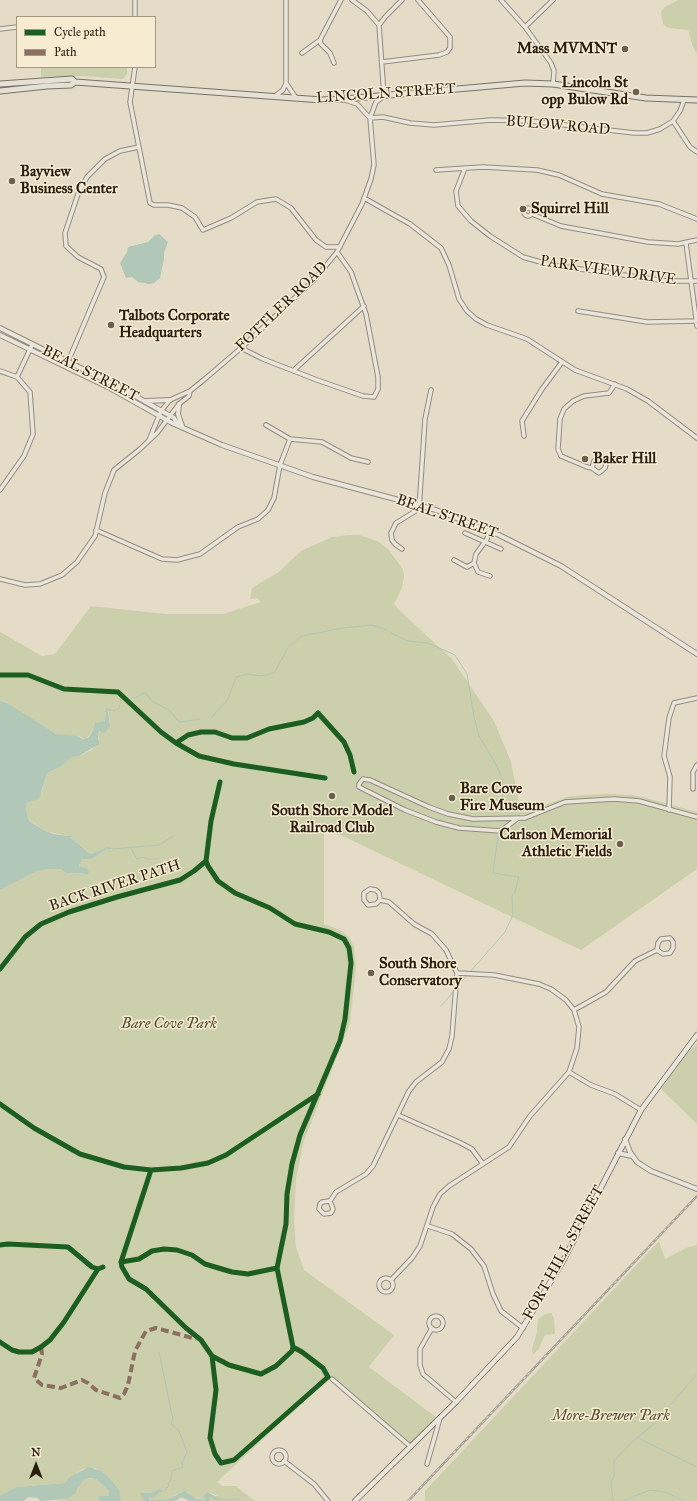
<!DOCTYPE html>
<style>
body{margin:0}
#map{position:relative;width:697px;height:1501px;overflow:hidden;background:#e5dcc7;font-family:"IM FELL Great Primer",serif}
canvas{display:block}
.legend{position:absolute;left:16px;top:16px;width:140px;height:52px;box-sizing:border-box;background:#f7ecd2;border:1px solid #a49984;margin:0;padding:5px 7px;list-style:none;font-size:12px;color:#281d0f}
.legend li{display:flex;align-items:center;gap:8px;height:20px}
.legend b{width:20px;border:1px solid #a49984}
.north{position:absolute;left:16px;top:1445px;width:40px;height:40px;-webkit-text-stroke:3px #f7ecd2;paint-order:stroke;rotate:0deg;font-size:11px;font-weight:700;line-height:16px;text-align:center;color:#281d0f}
.north::after{content:'';display:block;margin:auto;width:14px;height:18px;background:#281d0f;clip-path:polygon(50% 0,100% 100%,50% 72%,0 100%)}
</style>
<div id="map">
<canvas width="697" height="1501"></canvas>
<ul class="legend">
<li><b style="height:5px;background:#1b5e20"></b>Cycle path</li>
<li><b style="height:5px;background:#8d6e63"></b>Path</li>
</ul>
<div class="north">N</div>
</div>
<script>
const ctx = document.querySelector('canvas').getContext('2d');
ctx.lineJoin = 'round';
function paint(path, color) { ctx.fillStyle = color; ctx.fill(path, 'evenodd'); }
const poly = rows => new Path2D(rows.map(r => 'M' + r).join(''));
function strokePath(path, color, width, dash) { ctx.strokeStyle = color; ctx.lineWidth = width; ctx.lineCap = dash ? 'butt' : 'round'; ctx.setLineDash(dash || []); ctx.stroke(path); }
function drawText(font, color, halo, rows, align = 'center') {
  ctx.font = font + ' "IM FELL Great Primer",serif'; ctx.lineWidth = 3; ctx.setLineDash([]); ctx.textBaseline = 'middle'; ctx.strokeStyle = halo; ctx.fillStyle = color; for (const [text, x, y, turn = 0] of rows) {
    ctx.save(); ctx.translate(x, y); ctx.rotate((+turn || 0) * Math.PI / 180); ctx.textAlign = isNaN(turn) ? turn : align; if (halo) ctx.strokeText(text, 0, 0); ctx.fillText(text, 0, 0); ctx.restore();
  }
}
const green = poly([
 [678,0,697,0,697,54,693,47,688,30,668,28,663,24,661,12,665,7],
 [41,67,127,67,127,74,123,79,83,76,41,77],
 [349,535,359,535,377,541,388,549,403,569,404,576,402,588,394,604,399,610,452,659,494,721,511,762,521,812,529,811,570,796,606,794,632,795,646,798,697,812,697,869,581,950,324,827,324,924,342,931,350,938,354,947,356,968,350,1023,304,1141,296,1178,294,1221,296,1247,304,1270,394,1335,369,1367,437,1418,410,1444,331,1376,217,1482,222,1486,236,1486,255,1501,210,1501,208,1496,218,1496,207,1492,205,1500,193,1497,188,1492,175,1495,166,1500,151,1500,149,1497,165,1491,159,1489,153,1493,148,1493,144,1501,121,1501,117,1487,102,1471,95,1468,83,1469,72,1476,65,1483,17,1487,0,1495,0,890,37,871,48,869,61,869,66,873,85,874,79,866,82,859,88,859,108,849,111,849,107,847,91,854,71,838,73,835,68,836,45,831,28,819,26,807,27,803,33,801,41,794,47,773,60,767,72,757,79,756,92,750,99,739,98,737,100,730,101,732,110,722,108,712,105,721,94,729,86,739,77,736,60,736,25,716,7,703,0,701,0,632,42,656,55,654,91,606,165,614,223,614,261,602,257,598,250,599,252,588,279,572,301,551,332,537],
 [697,1044,697,1124,661,1089,686,1054],
 [659,1241,665,1259,686,1248,697,1245,697,1501,425,1501,425,1491],
 [551,1313,554,1318,555,1334,545,1335,539,1348,533,1355,532,1349,537,1332,538,1319,545,1314],
 [84,1478,96,1479,109,1491,109,1495,98,1499,99,1501,56,1501,67,1499,78,1489]
]);
const water = poly([
 [159,234,168,242,164,253,164,259,160,278,154,283,149,284,138,282,132,277,126,278,120,263,127,252,128,247,148,242,155,235],
 [0,701,7,703,56,734,77,736,82,739,88,738,94,729,95,723,105,721,106,711,108,712,110,726,105,733,99,731,98,737,99,744,79,756,72,757,60,767,47,773,40,796,38,799,27,803,26,807,28,819,31,822,45,831,54,834,68,836,73,835,71,838,88,852,91,854,107,847,112,848,113,849,107,849,91,859,82,859,79,866,87,869,89,872,88,874,66,873,61,869,48,869,37,871,0,890],
 [89,1467,102,1471,112,1481,119,1490,121,1501,99,1501,99,1496,107,1496,109,1495,109,1491,96,1479,89,1478,84,1479,75,1493,67,1499,40,1501,38,1498,29,1497,23,1501,0,1501,0,1495,17,1487,65,1483,71,1476],
 [159,1489,165,1491,159,1493,153,1498,149,1498,150,1500,166,1500,185,1491,197,1499,205,1500,204,1496,207,1492,222,1500,216,1500,209,1496,210,1501,189,1501,182,1497,175,1501,144,1501,140,1493,152,1493]
]);
const stream = poly([
 [391,633,408,641,428,643,455,655,467,674,474,717,479,736,498,768,503,782,502,802,511,806,512,812],
 [135,698,145,692,151,700,170,711,179,722,200,719],
 [106,712,106,709,115,711,119,708,121,699],
 [212,717,228,699,236,677,247,674,261,676,274,673,289,646,302,636,343,628,372,625,386,630],
 [130,847,137,859,143,857,147,859,157,859],
 [113,849,159,845,173,836],
 [470,972,505,932,513,915,512,895,515,892,519,877,493,873,498,835],
 [457,987,468,974],
 [441,1006,454,991],
 [159,1352,173,1420,171,1424,179,1431,187,1452,182,1463,183,1467,172,1471,171,1480,168,1483,169,1486,164,1491],
 [638,1438,697,1467],
 [221,1499,227,1500,238,1498,239,1501],
 [613,1501,611,1482,614,1476,614,1461,632,1442,655,1423,697,1374],
 [623,1501,650,1490,665,1492,684,1501]
]);
const minor = poly([
 [135,0,135,17],
 [501,0,525,27,551,63,554,71,553,84],
 [379,25,386,16,402,0],
 [525,27,553,0],
 [0,29,17,27],
 [320,40,321,44,330,53,334,63],
 [302,53,320,40,341,0],
 [382,62,439,55,447,52,450,48,450,37,418,0],
 [135,67,130,102,150,203,154,205,168,205,182,208,195,217,203,230,231,218,257,202,276,199,291,208,316,240,326,247,340,247],
 [286,83,296,98],
 [275,96,283,90,286,83,286,0],
 [345,100,357,104,370,118],
 [370,118,383,117,410,123,434,125,491,120,531,121,634,133,647,133,660,129,673,121,680,111,684,100],
 [673,121,690,147,697,152],
 [465,168,456,191,458,206,471,221,490,236,523,257,551,265,667,281,697,281],
 [436,170,483,167,537,170,559,175,602,194,659,204,697,219],
 [364,198,410,224,441,248,449,265,459,299,467,311,476,319,487,325,527,339,575,370,627,389,648,401,697,438],
 '524 212a4 4 0 1 1 8 0a4 4 0 1 1-8 0Z',
 [532,214,561,226,648,242,678,244,697,240],
 [686,243,697,326],
 [578,311,647,322,697,321],
 [241,348,263,359,317,380,363,396,374,397,378,389,378,377,366,314,351,272,337,252],
 [67,364,104,277,101,269,78,257,66,246,65,233,78,194,87,177,105,159,120,151,139,147],
 [294,370,364,306],
 [0,371,17,377,30,392,33,434,24,456,0,490],
 [17,377,32,345],
 [266,425,290,439,322,442,351,458,368,462],
 [524,436,522,421,542,389,562,362],
 [149,440,161,411,170,400,190,391,206,378,241,348,315,279,337,252,362,204,371,179,374,165,370,118,376,102,384,96,379,25,367,11,352,0],
 [592,468,594,461,598,459,603,460,606,464,605,468,599,473,592,468,587,467,561,456,558,449,560,419,564,409,573,401,584,396,609,393,615,384],
 [96,530,162,559,177,560,200,554,238,527,258,519,268,510,274,498,280,465,290,439],
 [489,531,487,539,476,554,474,563,478,572,490,576],
 [465,533,501,549],
 [402,549,395,544,392,540,391,533,396,523,419,509,425,419,431,390],
 [454,560,467,567,474,563],
 [0,579,25,585,40,584,62,575,77,562,95,536,105,493,114,470,139,450,157,433,179,404,189,396,190,391],
 [693,789,693,772,697,765],
 [669,810,670,777,664,756,669,718,674,703,697,698],
 [518,818,501,831,459,828,436,822,405,810,359,787,359,784,363,779,370,780,429,807,448,814,473,819,525,818,565,802,614,799,639,801,697,817],
 [574,1010,606,992,635,961,657,950,663,954,670,953,673,948,673,942,670,938,661,939,658,943,657,950],
 [569,1072,591,1085,615,1094,641,1110],
 [398,1115,461,1143,472,1149,483,1164],
 [330,1201,322,1202,320,1204,319,1209,324,1214,331,1213,333,1209,330,1201,336,1192,366,1174,373,1166,409,1091,416,1082,442,1062,449,1049,452,1036,457,973,446,950,432,934,414,924,389,902,380,900,376,904,368,905,364,900,364,893,370,889,376,890,379,893,380,900],
 [428,1226,452,1234,471,1249,484,1266,493,1294,501,1311,523,1328],
 '379 1285a7 7 0 1 1 14 0a7 7 0 1 1-14 0Z',
 [391,1280,412,1258,420,1246,433,1207,440,1194,449,1186,509,1147,530,1116,569,1072,577,1048,579,1027,574,1010,566,1000,551,989,539,984,494,975,457,973],
 '429 1323a7 7 0 1 1 14 0a7 7 0 1 1-14 0Z',
 [432,1328,420,1349,420,1365,423,1374,456,1402],
 [332,1379,411,1447],
 '272 1457a7 7 0 1 1 14 0a7 7 0 1 1-14 0Z',
 [284,1461,314,1484,328,1501],
 [427,1464,440,1418]
]);
const tertiary = poly([
 [0,328,123,389,174,418,177,423],
 [0,335,108,387,172,423,222,445,313,477,436,510,499,535,561,566,697,654],
 [146,401,170,400],
 [179,404,178,414,182,426],
 [625,1139,630,1152,637,1162,651,1171,697,1189],
 [618,1153,632,1156]
]);
const secondary = poly([
 [355,1501,456,1402,517,1337,562,1263,641,1110,697,1035]
]);
const primary = poly([
 [0,84,72,79,75,82,322,100,344,99,525,83,553,84,646,98,697,100],
 [0,91,47,86,71,85,75,82]
]);
const rail = poly([
 [408,1501,697,1196]
]);
const quiet = poly([
 [41,1347,42,1354,34,1378,42,1385,61,1388,82,1380,88,1383,96,1390,120,1398,124,1394,128,1385,135,1351,146,1331,156,1328,196,1339]
]);
const cycleway = poly([
 [0,675,28,675,64,689,118,692,161,732,176,743,199,756,234,764,325,778],
 [176,743,188,735,201,732,215,732,232,738,247,738,269,729,304,722,313,718,318,713,344,742,350,755,354,772],
 [0,969,25,937,41,924,69,912,117,897,180,880,194,871,206,861],
 [0,1104,34,1128,80,1154,124,1167,151,1170,181,1168,208,1163,226,1155,318,1094],
 [151,1170,121,1262,122,1267,129,1279,146,1289,186,1328,201,1340,212,1356,216,1390,210,1438,215,1454,221,1463,234,1460,328,1377,323,1368,302,1352,293,1347],
 [0,1245,8,1244,68,1247,92,1267,98,1269,103,1267],
 [121,1262,139,1259,152,1251,164,1249,177,1250,192,1255,205,1264,232,1272,248,1274,277,1268,286,1224,287,1194,292,1164,300,1135,340,1041,345,1019,351,963,349,948,344,939,329,932,295,924,270,908,235,893,218,881,208,866,206,861,211,821,220,782],
 [277,1268,293,1347],
 [0,1342,12,1350,19,1352,32,1352,41,1347,50,1340,64,1322,98,1269],
 [212,1356,229,1365,261,1374,276,1366,292,1351,293,1347]
]);
const markers = [
 [625,49,4,"#6a604f"],
 [636,92,4,"#6a604f"],
 [12,181,4,"#6a604f"],
 [523,209,4,"#6a604f"],
 [111,325,4,"#6a604f"],
 [585,459,4,"#6a604f"],
 [332,796,4,"#6a604f"],
 [452,798,4,"#6a604f"],
 [620,844,4,"#6a604f"],
 [371,973,4,"#6a604f"]
];
const poiNames = [
 ["Mass MVMNT",617,49,"right"],
 ["Lincoln St",628,83,"right"],
 ["opp Bulow Rd",628,100,"right"],
 ["Bayview",20,172],
 ["Business Center",20,189],
 ["Squirrel Hill",531,209],
 ["Talbots Corporate",119,316],
 ["Headquarters",119,333],
 ["Baker Hill",593,459],
 ["Bare Cove",460,789],
 ["Fire Museum",460,806],
 ["South Shore Model",332,811,"center"],
 ["Railroad Club",332,828,"center"],
 ["Carlson Memorial",612,835,"right"],
 ["Athletic Fields",612,852,"right"],
 ["South Shore",379,964],
 ["Conservatory",379,981]
];
const streetNames = [
 ["LINCOLN STREET",386,94,-4],
 ["BULOW ROAD",558,126,5],
 ["PARK VIEW DRIVE",608,271,8],
 ["FOTTLER ROAD",282,307,-44],
 ["BEAL STREET",90,374,27],
 ["BEAL STREET",447,517,19],
 ["BACK RIVER PATH",115,886,-18],
 ["FORT HILL STREET",564,1253,-61]
];
const parkNames = [
 ["Bare Cove Park",169,1024],
 ["More-Brewer Park",611,1416]
];
paint(green, '#cbcfab');
paint(water, '#b1c7b7');
strokePath(stream, '#b1c7b7', 1);
strokePath(minor, '#938c7f', 5.5);
strokePath(tertiary, '#938c7f', 6);
strokePath(secondary, '#797266', 6);
strokePath(primary, '#797266', 7);
strokePath(minor, '#eae5db', 3.5);
strokePath(tertiary, '#eae5db', 4);
strokePath(secondary, '#eae5db', 4.5);
strokePath(primary, '#e6e1d5', 5);
strokePath(rail, '#a5a097', 2.5);
strokePath(rail, '#f7ecd2', 1, [3]);
strokePath(quiet, '#8d6e63', 4, [8, 4]);
strokePath(cycleway, '#1b5e20', 5);
for (const [x, y, r, color] of markers) { const dot = new Path2D(); dot.arc(x, y, r, 0, 2 * Math.PI); ctx.fillStyle = color; ctx.fill(dot); strokePath(dot, '#f7ecd2', 1.5); }
drawText('bold 15px', '#281d0f', '#f7ecd2', poiNames, 'left');
drawText('15px', '#281d0f', '#f7ecd2', streetNames);
drawText('italic 15px', '#534f37', '#f7ecd2', parkNames);
</script>
